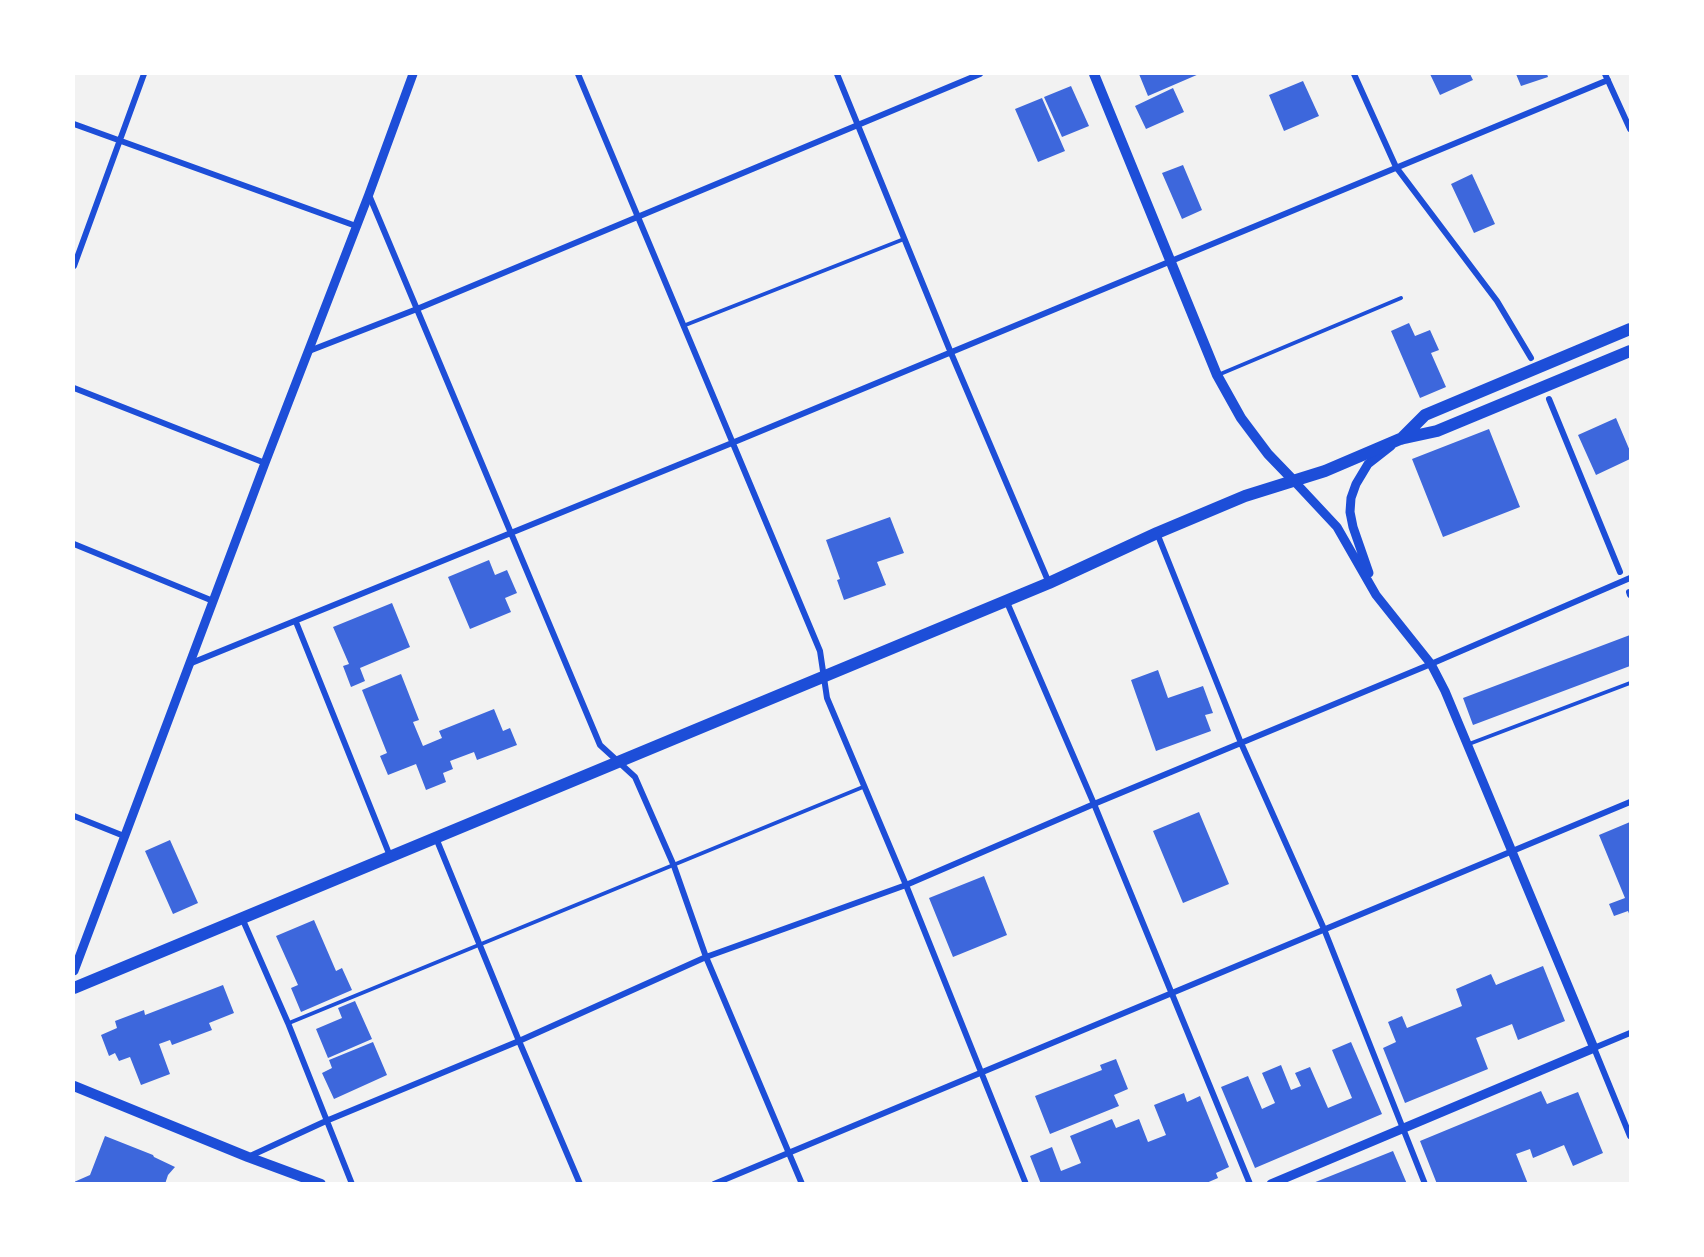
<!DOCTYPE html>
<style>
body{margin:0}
#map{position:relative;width:1704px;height:1257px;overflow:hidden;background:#f2f2f2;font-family:"Work Sans",sans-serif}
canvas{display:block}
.frame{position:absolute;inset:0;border:75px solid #fff;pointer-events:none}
</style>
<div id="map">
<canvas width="1704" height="1257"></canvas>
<div class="frame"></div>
</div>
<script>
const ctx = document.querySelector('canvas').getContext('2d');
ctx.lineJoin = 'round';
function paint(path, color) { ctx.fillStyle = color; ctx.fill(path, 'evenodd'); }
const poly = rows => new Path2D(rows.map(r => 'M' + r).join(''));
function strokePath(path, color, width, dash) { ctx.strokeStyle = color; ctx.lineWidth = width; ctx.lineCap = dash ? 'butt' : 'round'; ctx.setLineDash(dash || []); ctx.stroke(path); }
const building = poly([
 [1139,74,1199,74,1148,96],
 [1430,74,1470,74,1473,80,1440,95],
 [1516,74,1547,74,1548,77,1521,86],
 [1303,81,1319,116,1284,131,1269,95],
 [1071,86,1089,126,1062,137,1044,97],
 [1173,88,1184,112,1146,129,1135,106],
 [1042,98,1065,151,1038,162,1015,109],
 [1183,165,1202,210,1182,219,1162,173],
 [1472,174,1495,224,1474,233,1451,184],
 [1409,323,1415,336,1430,330,1439,350,1431,353,1446,387,1420,398,1391,331],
 [1616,418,1630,451,1630,459,1596,475,1578,435],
 [1489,429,1520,507,1443,537,1412,459],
 [890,517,904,553,877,562,886,585,844,600,837,580,840,579,826,540],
 [489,560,495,575,507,570,517,593,505,598,511,612,470,629,448,577],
 [392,603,410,647,360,668,365,681,351,687,343,666,349,664,333,627],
 [1630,635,1630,666,1473,725,1463,698],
 [1158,670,1168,698,1203,686,1213,713,1205,715,1211,731,1156,751,1131,680],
 [401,674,419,720,413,722,423,746,442,738,439,731,494,709,503,731,510,728,517,745,477,760,474,752,450,761,453,769,443,773,446,782,426,790,416,764,388,775,380,756,387,753,362,690],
 [1199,812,1229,884,1183,903,1153,831],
 [1630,822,1630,916,1628,911,1614,916,1609,904,1625,898,1599,835],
 [170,840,198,903,173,914,145,851],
 [984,876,1007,935,953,957,929,898],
 [314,920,336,971,342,968,352,990,301,1012,291,988,298,985,276,936],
 [1543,966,1565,1021,1518,1040,1512,1024,1476,1038,1488,1069,1405,1103,1383,1048,1396,1042,1388,1022,1402,1016,1407,1028,1462,1006,1456,989,1491,974,1496,985],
 [223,985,234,1013,209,1023,212,1030,172,1045,170,1040,159,1044,170,1074,141,1085,130,1057,119,1061,115,1053,109,1056,101,1035,117,1028,115,1021,144,1010,145,1015],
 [355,1001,372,1039,328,1058,316,1029,342,1018,338,1008],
 [373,1042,387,1075,334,1099,322,1073,332,1068,329,1060],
 [1351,1042,1382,1114,1255,1168,1221,1087,1248,1076,1262,1109,1275,1103,1262,1073,1281,1065,1291,1090,1301,1086,1295,1073,1310,1067,1328,1108,1352,1098,1332,1050],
 [1116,1059,1128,1089,1114,1095,1119,1106,1050,1134,1035,1096,1102,1070,1100,1065],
 [1541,1091,1547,1104,1578,1092,1603,1153,1573,1166,1564,1145,1533,1158,1530,1149,1516,1154,1528,1184,1437,1184,1420,1141],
 [1184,1093,1187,1102,1200,1096,1229,1167,1216,1173,1218,1178,1204,1184,1041,1184,1030,1156,1052,1147,1061,1171,1081,1163,1070,1136,1112,1119,1116,1128,1139,1119,1148,1142,1166,1135,1154,1105],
 [105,1136,153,1155,154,1157,175,1167,168,1175,165,1184,74,1184,74,1182,90,1175],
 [1393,1151,1407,1184,1313,1184,1313,1183]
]);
const service = poly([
 [683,326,904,239],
 [1218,375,1401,298],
 [1469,744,1630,683],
 [289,1023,863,787]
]);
const minor = poly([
 [578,74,820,651,827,698,906,885,1026,1184],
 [837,74,951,353,1049,583],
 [1354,74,1396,167,1497,301,1531,358],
 [1605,74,1630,129],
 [74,124,356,226],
 [369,195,600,745,635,777,674,866,706,957,802,1184],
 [74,266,144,74],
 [309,351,417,309,980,74],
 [74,388,265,463],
 [1549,399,1620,572],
 [1157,533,1241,743,1324,929,1425,1184],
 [74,544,213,601],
 [1629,592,1630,595],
 [1006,600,1094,804,1250,1184],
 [296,622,390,856],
 [189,664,732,443,1608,80],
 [74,816,124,836],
 [436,838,519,1041,580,1184],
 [242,918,288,1023,352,1184],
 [1630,1033,1594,1048,1630,1136],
 [248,1157,326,1121,519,1041,706,957,906,885,1094,804,1431,664,1630,578],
 [714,1184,1630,802]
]);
const tertiary = poly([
 [1369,573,1353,527,1350,512,1351,498,1356,484,1368,464,1391,446],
 [74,971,265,463,369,194,413,74],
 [1271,1184,1594,1048,1445,691,1431,664,1376,595,1337,527,1294,481]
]);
const secondary = poly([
 [1094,74,1217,375,1241,418,1268,454,1294,481],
 [74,1086,248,1157,321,1184]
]);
const primary = poly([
 [1401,439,1425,415,1630,329],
 [74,988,1049,583,1157,533,1245,496,1325,471,1400,439,1437,431,1630,351]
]);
paint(building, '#3d67dc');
strokePath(service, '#1d4ed8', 4);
strokePath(minor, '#1d4ed8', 6);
strokePath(tertiary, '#1d4ed8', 9);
strokePath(secondary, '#1d4ed8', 10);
strokePath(primary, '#1d4ed8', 12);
</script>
